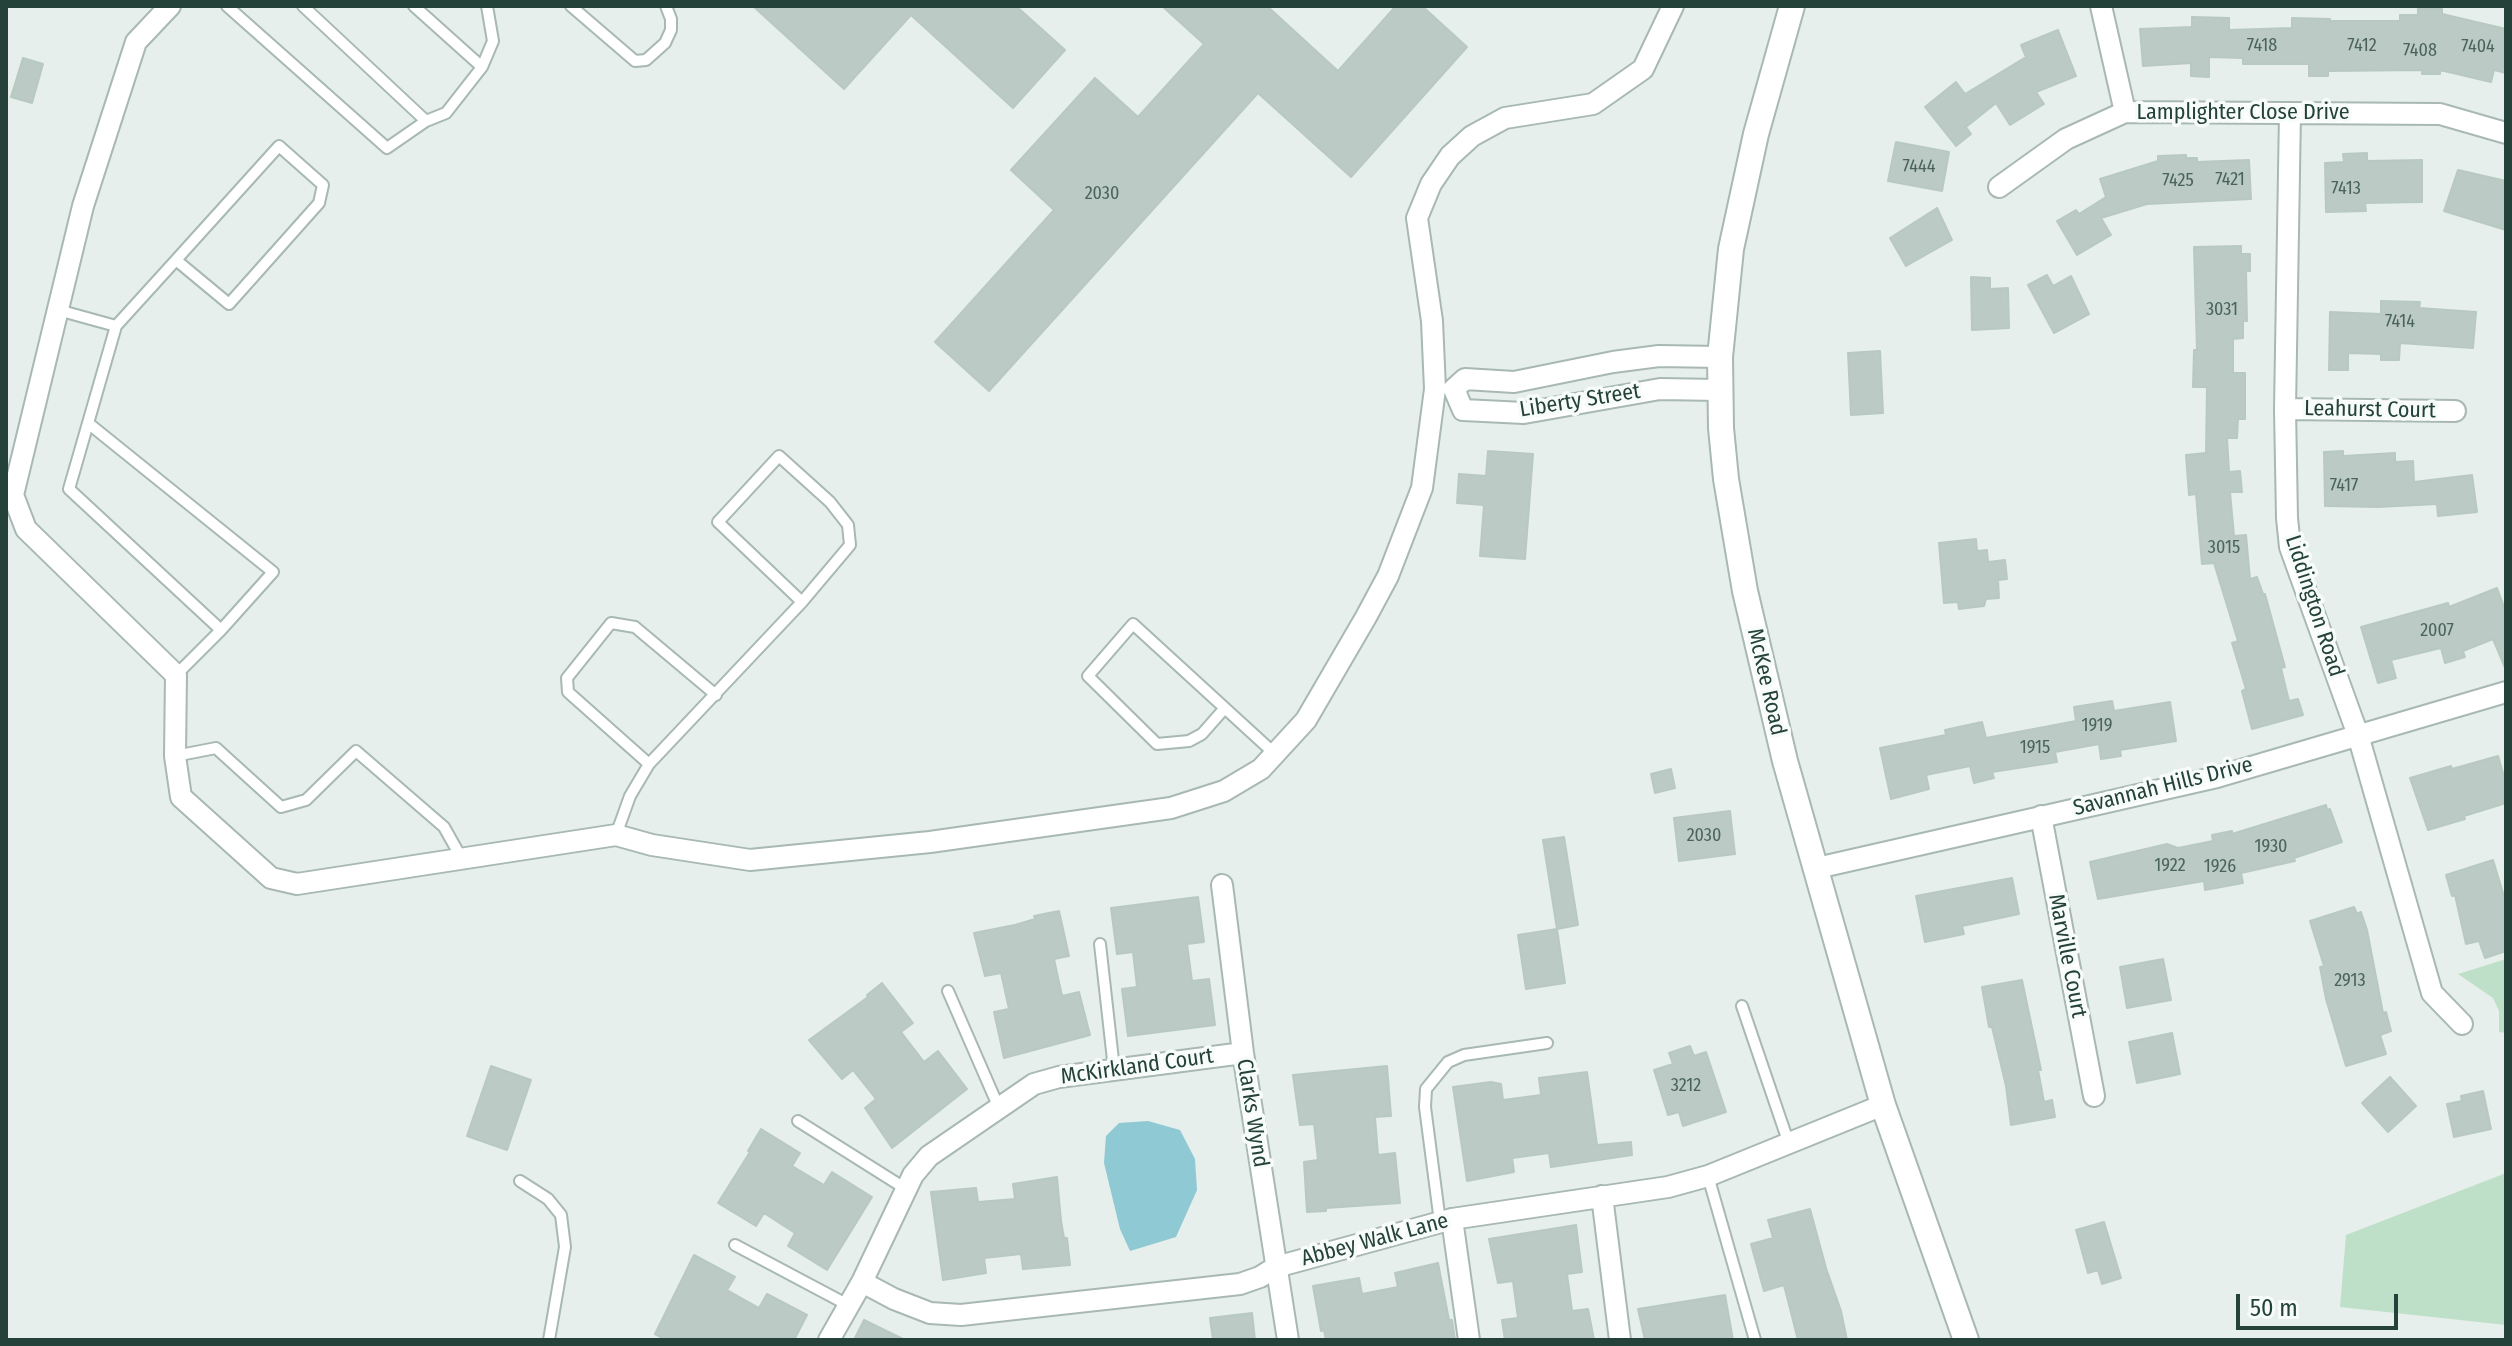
<!DOCTYPE html>
<style>
body{margin:0}
#map{position:relative;width:2512px;height:1346px;overflow:hidden;background:#e6efeb;font-family:"Fira Sans Condensed",sans-serif}
canvas{display:block}
.frame{position:absolute;inset:0;border:8px solid #24423a;pointer-events:none}
.scale{position:absolute;left:2236px;top:1294px;width:162px;height:36px;box-sizing:border-box;border:4px solid #24423a;border-top:0;padding-left:10px;font-size:24px;line-height:28px;white-space:nowrap;color:#24423a;-webkit-text-stroke:6px #f7fbf9;paint-order:stroke}
</style>
<div id="map">
<canvas width="2512" height="1346"></canvas>
<div class="frame"></div>
<div class="scale">50 m</div>
</div>
<script>
const ctx = document.querySelector('canvas').getContext('2d');
ctx.lineJoin = 'round';
function paint(path, color) { ctx.fillStyle = color; ctx.fill(path, 'evenodd'); }
const poly = rows => new Path2D(rows.map(r => 'M' + r).join(''));
function strokePath(path, color, width, dash) { ctx.strokeStyle = color; ctx.lineWidth = width; ctx.lineCap = dash ? 'butt' : 'round'; ctx.setLineDash(dash || []); ctx.stroke(path); }
function drawText(font, color, halo, rows, align = 'center') {
  ctx.font = font + ' "Fira Sans Condensed",sans-serif'; ctx.lineWidth = 7; ctx.setLineDash([]); ctx.textBaseline = 'middle'; ctx.strokeStyle = halo; ctx.fillStyle = color; for (const [text, x, y, turn = 0] of rows) {
    ctx.save(); ctx.translate(x, y); ctx.rotate((+turn || 0) * Math.PI / 180); ctx.textAlign = isNaN(turn) ? turn : align; if (halo) ctx.strokeText(text, 0, 0); ctx.fillText(text, 0, 0); ctx.restore();
  }
}
const green = poly([
 [2506,959,2506,1033,2499,1032,2499,1011,2493,998,2458,974],
 [2506,1173,2506,1325,2340,1307,2346,1235]
]);
const water = poly([
 [1148,1121,1180,1130,1195,1159,1197,1190,1176,1237,1130,1251,1120,1229,1104,1163,1106,1136,1119,1123]
]);
const building = poly([
 [753,6,1016,6,1065,50,1013,108,911,15,844,89,753,6],
 [1162,6,1267,6,1338,71,1396,6,1422,6,1467,47,1351,177,1258,93,989,391,935,342,1054,210,1011,170,1095,78,1138,117,1204,44,1162,6],
 [2418,8,2442,9,2442,14,2506,29,2506,73,2494,70,2491,82,2440,70,2440,74,2422,74,2422,70,2328,71,2328,76,2309,76,2309,64,2243,64,2243,58,2209,57,2209,77,2191,76,2191,63,2143,66,2140,29,2192,27,2192,17,2229,18,2229,30,2292,28,2292,18,2330,19,2330,21,2400,21,2400,15,2418,15,2418,8],
 [2058,30,2076,76,2036,92,2044,104,2010,125,1996,103,1966,127,1971,134,1956,146,1925,107,1956,82,1965,94,2026,57,2021,45,2058,30],
 [23,58,43,64,32,103,11,97,23,58],
 [1896,142,1949,152,1942,191,1888,181,1896,142],
 [2367,153,2367,161,2422,160,2422,202,2365,203,2366,211,2326,212,2325,163,2344,162,2343,154,2367,153],
 [2186,155,2186,158,2197,158,2197,162,2249,160,2251,199,2147,204,2101,218,2111,235,2077,255,2057,221,2076,210,2079,214,2106,197,2100,179,2158,161,2158,156,2186,155],
 [2458,170,2506,181,2506,230,2444,211,2458,170],
 [1937,208,1952,240,1906,266,1890,238,1937,208],
 [2241,246,2241,254,2250,254,2250,271,2246,271,2247,321,2243,321,2243,338,2233,339,2233,373,2245,373,2245,419,2238,419,2237,438,2227,438,2229,472,2240,471,2242,492,2230,492,2234,536,2246,535,2250,579,2257,577,2263,594,2265,594,2285,667,2281,668,2289,701,2298,699,2303,715,2252,729,2242,691,2246,689,2232,643,2238,641,2214,563,2202,564,2196,494,2189,495,2186,455,2206,453,2207,387,2193,387,2194,350,2197,350,2194,247,2241,246],
 [2047,275,2053,286,2071,276,2089,314,2054,333,2028,285,2047,275],
 [1971,277,1990,278,1990,289,2008,288,2009,328,1972,330,1971,277],
 [2381,301,2420,302,2419,308,2476,312,2473,348,2400,343,2399,360,2381,360,2381,354,2348,353,2348,370,2329,370,2330,312,2381,314,2381,301],
 [1880,351,1883,413,1851,415,1848,353,1880,351],
 [1488,451,1533,454,1525,559,1480,556,1484,505,1457,503,1459,474,1486,476,1488,451],
 [2343,451,2343,456,2395,453,2395,462,2413,461,2414,482,2472,475,2477,512,2438,516,2437,504,2378,507,2325,506,2324,452,2343,451],
 [1976,539,1977,551,1987,550,1988,562,2005,560,2007,579,1998,580,1999,598,1986,599,1984,606,1959,609,1958,602,1944,603,1939,543,1976,539],
 [2497,588,2506,612,2506,670,2493,639,2463,651,2465,657,2445,663,2441,648,2391,660,2396,678,2378,683,2361,627,2448,603,2449,607,2497,588],
 [2112,701,2114,711,2170,702,2176,741,2120,750,2121,756,2101,759,2099,744,2055,752,2057,762,1992,772,1994,778,1974,783,1970,766,1926,775,1929,789,1891,799,1880,748,1946,735,1945,730,1982,722,1986,738,2076,721,2074,707,2112,701],
 [2498,756,2506,783,2506,803,2464,816,2465,819,2428,830,2410,778,2451,766,2452,769,2498,756],
 [1671,769,1675,788,1655,793,1651,774,1671,769],
 [2326,805,2327,810,2330,809,2342,842,2294,858,2295,861,2241,873,2243,883,2205,890,2204,881,2098,899,2090,862,2167,844,2178,848,2213,841,2212,835,2232,831,2232,834,2326,805],
 [1730,811,1735,854,1679,861,1674,818,1730,811],
 [1564,837,1578,925,1557,929,1543,840,1564,837],
 [2493,860,2506,903,2506,951,2485,958,2479,941,2466,944,2455,895,2452,896,2446,875,2493,860],
 [2012,878,2019,914,1962,926,1964,934,1925,942,1916,896,2012,878],
 [1198,897,1204,942,1187,944,1192,981,1209,979,1215,1025,1128,1036,1122,989,1137,987,1133,952,1117,954,1111,908,1198,897],
 [2354,907,2357,914,2361,912,2367,930,2383,1013,2386,1012,2391,1031,2380,1035,2386,1054,2346,1066,2326,999,2320,967,2324,966,2310,921,2354,907],
 [1059,911,1069,956,1054,959,1062,996,1079,992,1090,1035,1004,1058,994,1012,1009,1009,1001,973,985,976,974,933,1015,925,1035,919,1034,916,1059,911],
 [1557,929,1565,983,1526,989,1518,935,1557,929],
 [2163,959,2171,1000,2127,1008,2120,967,2163,959],
 [2022,980,2041,1070,2038,1070,2044,1102,2052,1100,2055,1117,2011,1125,2006,1086,1992,1027,1989,1027,1982,987,2022,980],
 [882,983,913,1023,901,1032,924,1062,938,1051,967,1089,892,1148,865,1108,876,1099,853,1070,842,1079,809,1040,868,997,867,995,882,983],
 [2172,1033,2180,1074,2137,1083,2129,1042,2172,1033],
 [1690,1046,1694,1056,1706,1052,1726,1112,1683,1126,1679,1112,1668,1115,1654,1070,1673,1064,1669,1053,1690,1046],
 [491,1066,531,1080,507,1150,467,1136,491,1066],
 [1387,1066,1391,1116,1375,1117,1378,1155,1395,1153,1400,1203,1326,1208,1326,1211,1307,1212,1304,1162,1318,1160,1314,1124,1300,1125,1293,1075,1387,1066],
 [1587,1072,1597,1145,1631,1142,1632,1155,1551,1167,1549,1153,1512,1158,1514,1172,1467,1181,1453,1087,1491,1082,1501,1084,1503,1100,1541,1095,1539,1078,1587,1072],
 [2390,1077,2416,1106,2388,1132,2362,1103,2390,1077],
 [2483,1091,2491,1129,2454,1137,2447,1104,2462,1101,2461,1096,2483,1091],
 [761,1129,800,1153,792,1166,824,1185,832,1172,872,1197,827,1270,788,1246,795,1233,764,1213,756,1226,718,1203,750,1152,748,1151,761,1129],
 [1057,1177,1061,1221,1064,1238,1067,1238,1070,1265,1023,1269,1021,1254,984,1258,986,1273,943,1280,931,1192,976,1188,978,1202,1015,1199,1013,1184,1057,1177],
 [1810,1209,1826,1268,1841,1311,1847,1340,1798,1340,1784,1285,1764,1291,1751,1244,1773,1238,1768,1220,1810,1209],
 [2104,1222,2121,1278,2102,1284,2098,1270,2088,1273,2076,1230,2104,1222],
 [1576,1225,1582,1272,1567,1274,1572,1311,1588,1309,1594,1340,1505,1340,1502,1320,1518,1318,1513,1281,1498,1283,1489,1239,1576,1225],
 [694,1255,735,1277,727,1290,759,1308,767,1294,807,1315,794,1340,666,1340,655,1334,694,1255],
 [1438,1263,1449,1320,1452,1320,1455,1340,1326,1340,1324,1330,1321,1331,1313,1286,1359,1278,1362,1294,1398,1287,1395,1273,1438,1263],
 [1725,1295,1733,1340,1645,1340,1638,1309,1725,1295],
 [1252,1313,1255,1340,1213,1340,1210,1318,1252,1313],
 [864,1320,905,1340,854,1340,864,1320]
]);
const service = poly([
 [227,6,387,148,426,121,446,113,482,67,493,41,487,6],
 [303,6,426,121],
 [414,6,482,67],
 [571,6,635,61,646,60,665,43,671,30,671,19,666,6],
 [58,310,116,326,176,260,279,146,323,185,319,203,229,304,176,260],
 [88,423,273,572,221,630,69,489,116,326],
 [176,675,221,630],
 [1224,709,1202,734,1189,741,1157,744,1088,676,1133,624,1275,754],
 [175,756,216,748,281,807,306,800,356,751,444,827,462,859],
 [649,764,568,692,567,678,611,623,635,627,716,695],
 [616,835,630,796,649,764,802,602,850,545,848,525,830,502,779,456,718,522,802,602],
 [1100,944,1114,1069],
 [948,991,999,1108],
 [1742,1006,1789,1144],
 [798,1121,906,1189],
 [1708,1176,1755,1340],
 [520,1181,548,1199,561,1215,565,1247,549,1340],
 [1440,1222,1425,1107,1426,1089,1448,1062,1464,1055,1547,1043],
 [735,1245,848,1305]
]);
const minor = poly([
 [170,6,136,42,83,206,13,495,26,529,176,675,175,756,181,797,271,878,297,884,616,835,652,845,750,860,930,842,1171,808,1224,791,1261,769,1306,720,1366,617,1388,576,1422,488,1435,389,1432,321,1417,218,1431,184,1450,156,1472,136,1505,118,1593,104,1643,69,1673,6],
 [2101,6,2125,112],
 [2290,113,2285,409,2287,518,2290,547,2358,735,2432,993,2462,1024],
 [1999,187,2066,139,2125,112,2440,114,2506,133],
 [1719,390,1660,389,1524,413,1463,410,1454,389,1465,379,1514,382,1613,362,1659,356,1720,357],
 [2285,409,2455,411],
 [2041,816,2094,1096],
 [1817,868,2217,777,2506,692],
 [1222,885,1243,1053,1288,1340],
 [1602,1196,1620,1340],
 [1452,1219,1469,1340],
 [862,1282,894,1299,930,1313,961,1315,1240,1284,1260,1277,1276,1267,1452,1219,1668,1187,1708,1176,1883,1105],
 [829,1340,862,1282,913,1175,929,1156,1034,1084,1059,1077,1243,1053]
]);
const tertiary = poly([
 [1792,6,1756,134,1731,249,1720,357,1721,428,1726,479,1745,591,1785,761,1883,1105,1966,1340]
]);
const numberNames = [
 ["7418",2262,46],
 ["7412",2362,46],
 ["7404",2478,47],
 ["7408",2420,51],
 ["7444",1919,167],
 ["7421",2230,180],
 ["7425",2178,181],
 ["7413",2346,189],
 ["2030",1102,194],
 ["3031",2222,310],
 ["7414",2400,322],
 ["7417",2344,486],
 ["3015",2224,548],
 ["2007",2437,631],
 ["1919",2097,726],
 ["1915",2035,748],
 ["2030",1704,836],
 ["1930",2271,847],
 ["1922",2170,866],
 ["1926",2220,867],
 ["2913",2350,981],
 ["3212",1686,1086]
];
const streetNames = [
 ["Lamplighter Close Drive",2243,113],
 ["Liberty Street",1580,401,-9],
 ["Leahurst Court",2370,410,1],
 ["Liddington Road",2314,606,72],
 ["McKee Road",1766,682,77],
 ["Savannah Hills Drive",2163,787,-14],
 ["Marville Court",2067,956,79],
 ["McKirkland Court",1137,1067,-8],
 ["Clarks Wynd",1252,1113,81],
 ["Abbey Walk Lane",1375,1240,-15]
];
paint(green, '#bfe0c8');
paint(water, '#8ec9d4');
paint(building, '#bbcac4');
strokePath(building, '#b8c9c2', 2);
strokePath(service, '#a8b8b2', 14);
strokePath(minor, '#a8b8b2', 24);
strokePath(tertiary, '#a8b8b2', 28);
strokePath(service, '#fff', 10);
strokePath(minor, '#fff', 20);
strokePath(tertiary, '#fff', 24);
drawText('18px', '#4a645c', null, numberNames);
drawText('22px', '#24423a', '#f7fbf9', streetNames);
</script>
